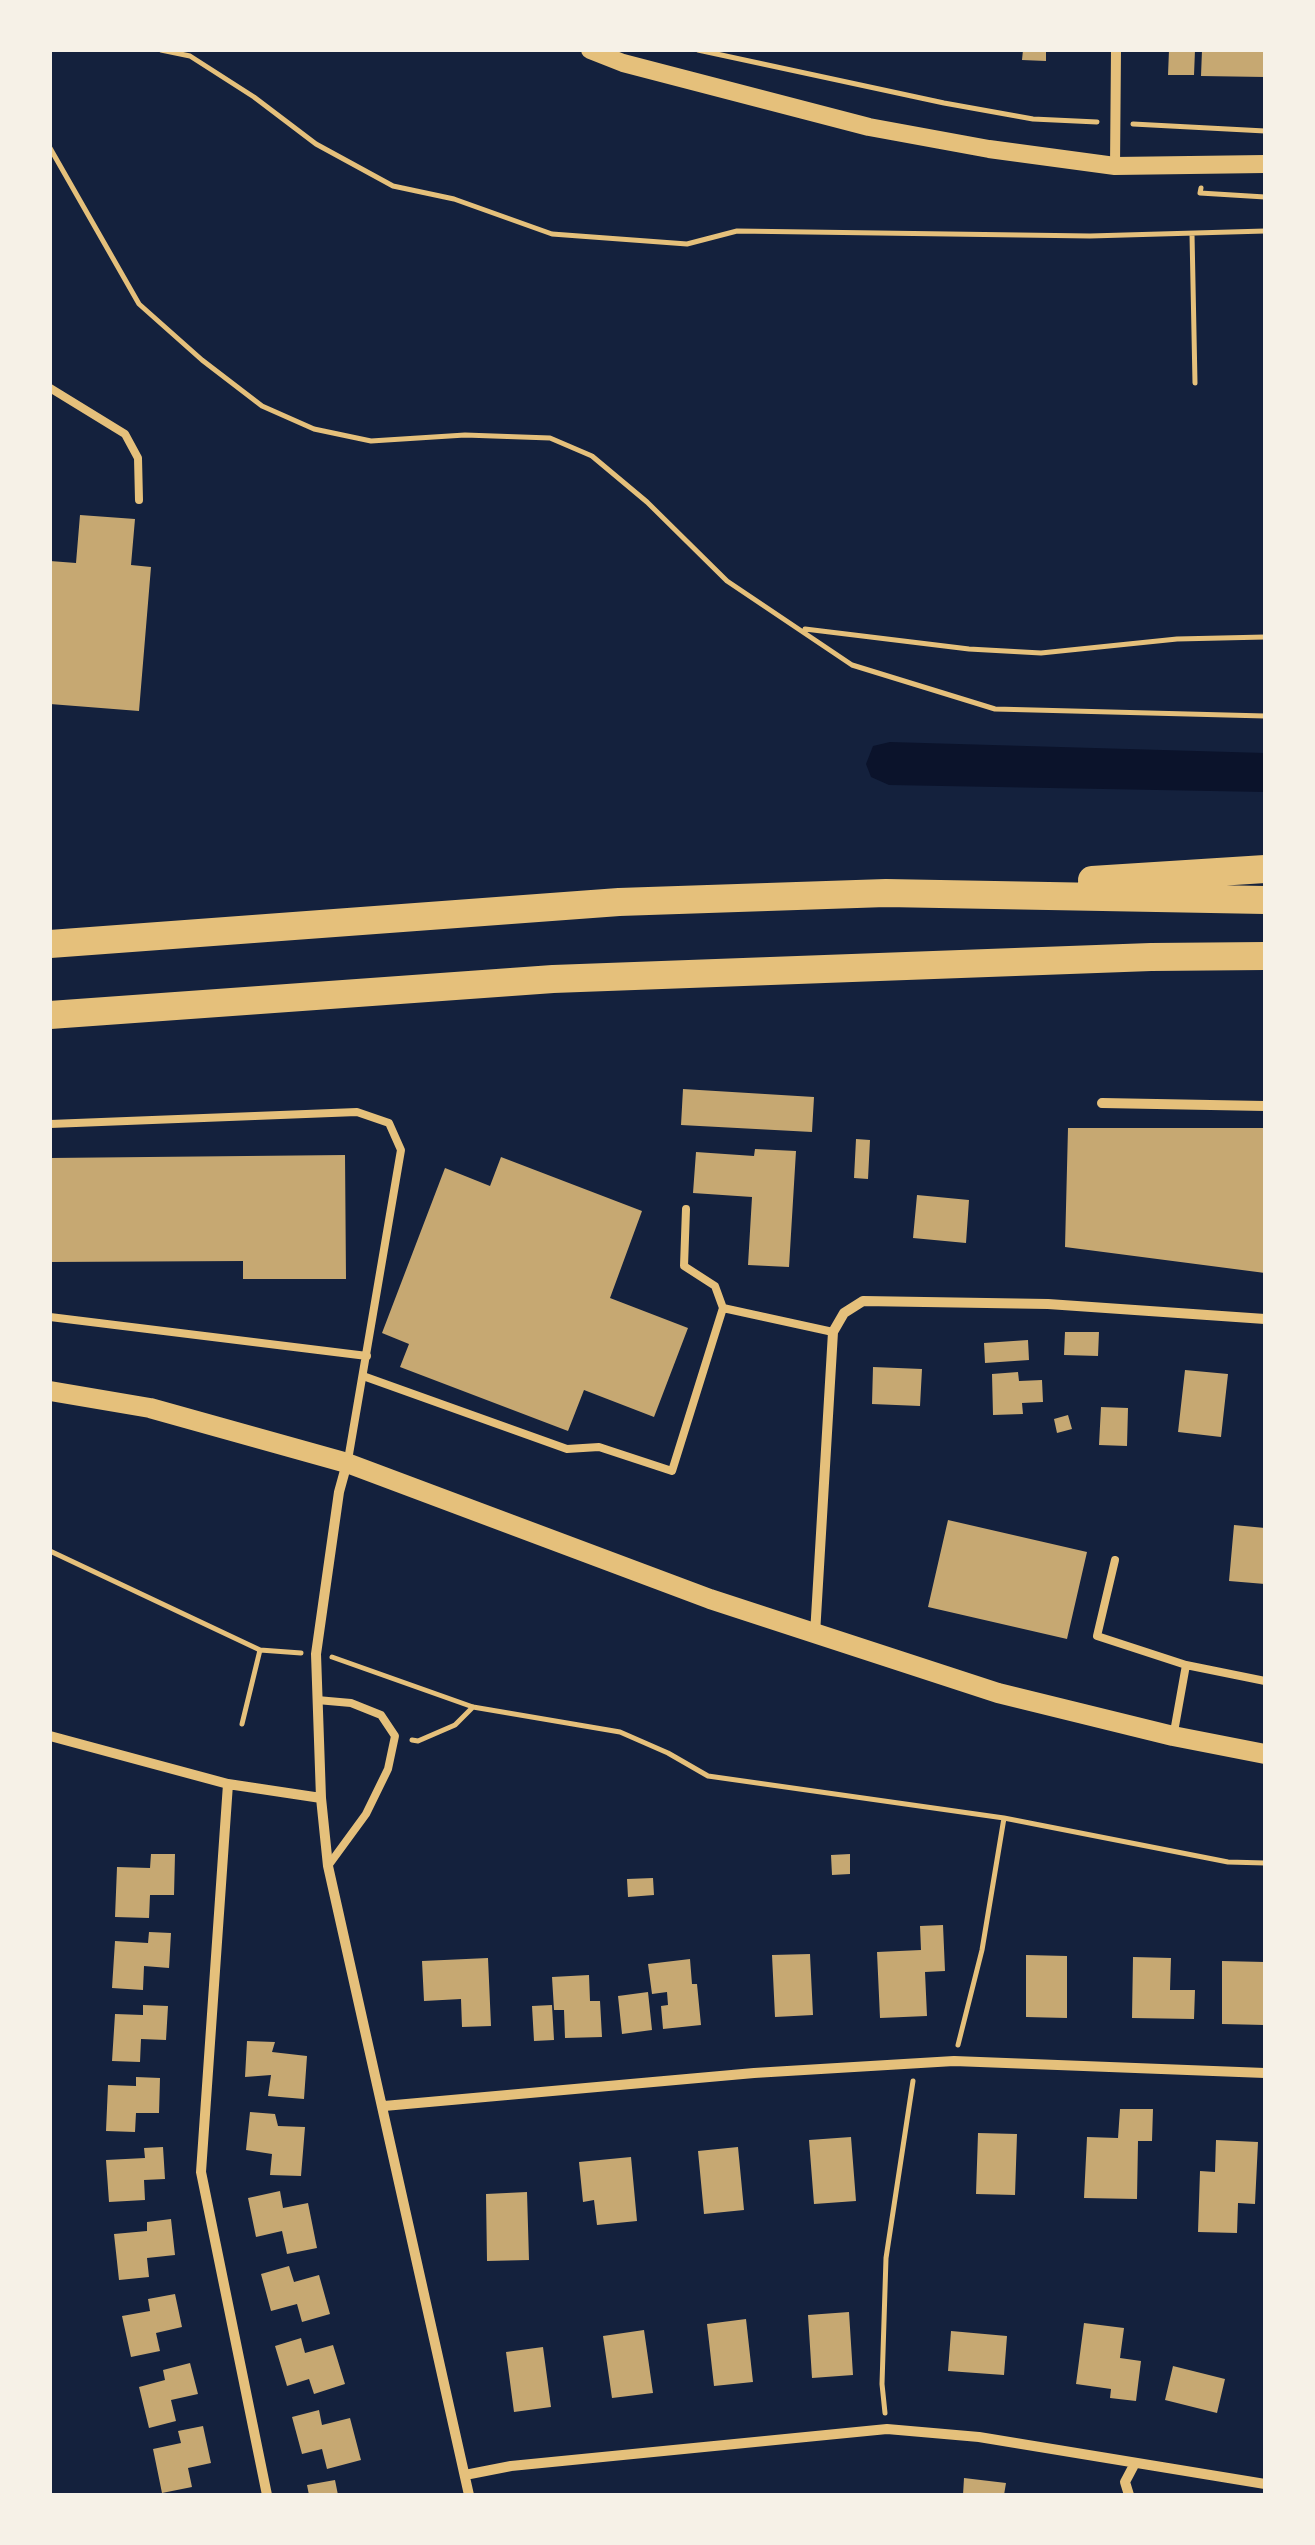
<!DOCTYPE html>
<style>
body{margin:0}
#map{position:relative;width:1315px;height:2545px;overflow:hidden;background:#14213d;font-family:Overpass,sans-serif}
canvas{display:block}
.frame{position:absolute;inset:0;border:52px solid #f6f1e7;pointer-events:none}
</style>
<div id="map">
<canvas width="1315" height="2545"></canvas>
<div class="frame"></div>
</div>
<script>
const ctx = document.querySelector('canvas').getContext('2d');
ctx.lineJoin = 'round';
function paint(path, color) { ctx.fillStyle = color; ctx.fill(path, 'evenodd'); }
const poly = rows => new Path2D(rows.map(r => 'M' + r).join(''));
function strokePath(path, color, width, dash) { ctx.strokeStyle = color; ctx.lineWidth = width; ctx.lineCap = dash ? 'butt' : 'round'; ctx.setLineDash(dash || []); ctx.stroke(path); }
const water = poly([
 [890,742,1265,753,1265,792,889,785,871,777,866,764,873,746]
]);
const building = poly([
 [1023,50,1046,50,1046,61,1022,60],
 [1169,50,1195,50,1194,75,1168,75],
 [1202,50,1265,51,1265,77,1201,76],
 [80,515,135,519,131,565,151,567,139,711,50,704,50,561,76,563],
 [683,1089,814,1097,812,1132,681,1125],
 [1068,1128,1265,1128,1265,1273,1065,1247],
 [856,1139,870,1140,868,1179,854,1178],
 [755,1149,796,1151,789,1267,748,1265,752,1197,693,1193,696,1152,754,1156],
 [345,1155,346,1279,243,1279,243,1261,50,1262,50,1158],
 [501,1157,642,1211,610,1298,688,1328,654,1417,584,1390,568,1431,400,1367,409,1344,382,1333,445,1168,490,1186],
 [917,1195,969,1200,966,1243,913,1238],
 [1065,1332,1099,1332,1098,1356,1064,1355],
 [1028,1340,1029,1360,985,1363,984,1343],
 [873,1367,922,1369,920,1406,872,1404],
 [1185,1370,1228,1374,1221,1437,1178,1432],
 [1018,1372,1019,1381,1042,1380,1043,1402,1022,1403,1023,1414,993,1415,992,1374],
 [1101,1407,1128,1408,1127,1446,1099,1445],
 [1068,1415,1072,1429,1057,1433,1054,1419],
 [948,1520,1087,1552,1067,1639,928,1607],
 [1234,1525,1265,1528,1265,1584,1229,1581],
 [151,1854,175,1854,174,1895,150,1895,149,1918,115,1917,117,1867,150,1868],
 [850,1854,850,1874,832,1875,831,1855],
 [653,1878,654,1895,628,1897,627,1879],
 [943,1925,945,1971,925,1972,927,2016,880,2018,877,1952,921,1950,920,1926],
 [149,1932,171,1933,169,1968,144,1966,143,1990,112,1988,115,1941,148,1943],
 [810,1954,813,2015,775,2017,772,1955],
 [1026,1955,1067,1956,1067,2018,1026,2017],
 [1133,1957,1171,1958,1170,1990,1195,1990,1194,2019,1132,2018],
 [488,1958,491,2026,462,2027,461,1999,424,2001,422,1961],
 [690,1959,692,1984,697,1984,701,2025,663,2029,661,2006,668,2005,667,1992,652,1994,648,1964],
 [1222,1961,1265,1962,1265,2025,1222,2024],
 [589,1975,590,2001,600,2001,602,2037,565,2038,564,2010,554,2010,552,1977],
 [648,1992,652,2030,622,2034,618,1996],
 [143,2005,168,2006,166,2040,141,2039,140,2062,112,2061,115,2014,143,2015],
 [552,2005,554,2040,534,2041,532,2006],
 [247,2041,275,2042,272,2052,307,2056,304,2099,268,2096,271,2075,245,2077],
 [136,2077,160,2078,159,2113,136,2113,135,2132,106,2131,108,2085,136,2086],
 [1120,2109,1153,2109,1152,2141,1138,2141,1137,2199,1084,2198,1087,2137,1118,2138],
 [250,2112,275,2114,278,2126,305,2127,301,2176,270,2175,272,2154,246,2150],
 [978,2133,1017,2134,1015,2195,976,2194],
 [851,2137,856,2201,814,2204,809,2140],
 [1216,2140,1258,2142,1255,2204,1238,2203,1237,2233,1198,2232,1200,2171,1215,2172],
 [163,2147,165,2179,144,2180,145,2200,109,2202,106,2160,145,2158,144,2148],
 [738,2147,744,2210,704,2214,698,2151],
 [631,2157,637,2221,597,2225,594,2200,583,2202,579,2162],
 [280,2191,283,2208,308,2203,317,2248,287,2254,282,2231,256,2237,248,2198],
 [527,2192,529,2260,487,2261,486,2194],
 [171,2219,175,2255,147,2258,149,2277,119,2280,114,2234,147,2231,147,2222],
 [289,2266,294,2282,319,2275,330,2314,302,2322,297,2304,271,2311,261,2274],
 [175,2294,182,2327,156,2333,160,2351,131,2357,122,2316,150,2311,148,2299],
 [849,2312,853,2375,812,2378,808,2315],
 [746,2319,753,2382,714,2386,707,2324],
 [1084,2323,1124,2328,1120,2358,1141,2361,1136,2401,1110,2398,1111,2389,1076,2384],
 [644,2330,653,2393,612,2398,603,2336],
 [951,2331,1007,2336,1004,2375,948,2371],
 [301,2338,305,2353,333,2345,345,2384,314,2394,309,2379,287,2386,275,2346],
 [543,2347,551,2407,514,2412,506,2352],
 [190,2363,198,2394,171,2400,176,2421,149,2428,139,2387,165,2380,163,2370],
 [1173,2366,1225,2379,1217,2413,1165,2400],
 [319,2410,322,2425,350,2418,361,2460,327,2469,322,2449,302,2454,292,2417],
 [203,2426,211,2463,188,2468,192,2487,162,2493,153,2449,181,2443,178,2431],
 [964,2478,1006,2483,1004,2495,963,2495],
 [335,2480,338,2495,309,2495,307,2485]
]);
const path = poly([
 [161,50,190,56,254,97,316,144,393,186,454,199,552,234,687,244,737,231,1090,236,1265,231],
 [698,50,944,103,1033,119,1097,122],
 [1133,124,1265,131],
 [50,148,139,304,202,360,262,406,314,429,371,441,465,435,550,438,592,456,647,502,727,581,852,665,995,709,1265,716],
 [1201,188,1200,193,1265,197],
 [1192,234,1195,383],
 [805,629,969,649,1041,653,1177,639,1265,637],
 [50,1551,260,1650,301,1653],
 [332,1657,473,1707,620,1732,668,1753,708,1776,1004,1818,1228,1862,1265,1863],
 [242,1724,260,1650],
 [412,1740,418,1741,455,1725,473,1707],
 [958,2045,982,1950,1004,1818],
 [885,2413,882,2384,886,2258,913,2081]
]);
const service = poly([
 [50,388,125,434,138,458,139,500],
 [50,1124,357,1112,389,1123,401,1150,348,1460],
 [686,1209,684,1266,715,1286,723,1308],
 [50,1317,367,1356],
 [363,1376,567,1449,599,1447,672,1471,723,1308,833,1332],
 [1115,1560,1097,1636,1186,1665],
 [317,1700,351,1703,381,1715,395,1736,388,1769,366,1814,328,1866],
 [1174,1732,1186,1665,1265,1681]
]);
const minor = poly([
 [1115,166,1116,50],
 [1102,1103,1265,1106],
 [347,1463,339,1492,316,1654,321,1798,328,1866,469,2495],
 [815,1634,833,1332,844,1313,863,1301,1048,1304,1265,1319],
 [50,1736,228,1784,321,1798],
 [228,1784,201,2172,267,2495],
 [384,2106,754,2073,954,2061,1265,2073],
 [465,2475,511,2466,887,2429,979,2437,1265,2484],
 [1129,2495,1125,2482,1134,2465]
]);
const tertiary = poly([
 [590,50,623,63,869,127,989,149,1115,166,1265,164]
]);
const secondary = poly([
 [50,1391,150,1408,347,1463,710,1599,998,1693,1173,1736,1265,1754]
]);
const motorway = poly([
 [1092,880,1265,869],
 [50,944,619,902,886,893,1265,900],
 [50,1015,553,979,1151,957,1265,956]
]);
paint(water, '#0b132b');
paint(building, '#c6a872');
strokePath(path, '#e5c07b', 5);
strokePath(service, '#e5c07b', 8);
strokePath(minor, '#e5c07b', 10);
strokePath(tertiary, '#e5c07b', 18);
strokePath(secondary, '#e5c07b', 20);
strokePath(motorway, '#e5c07b', 28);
</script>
